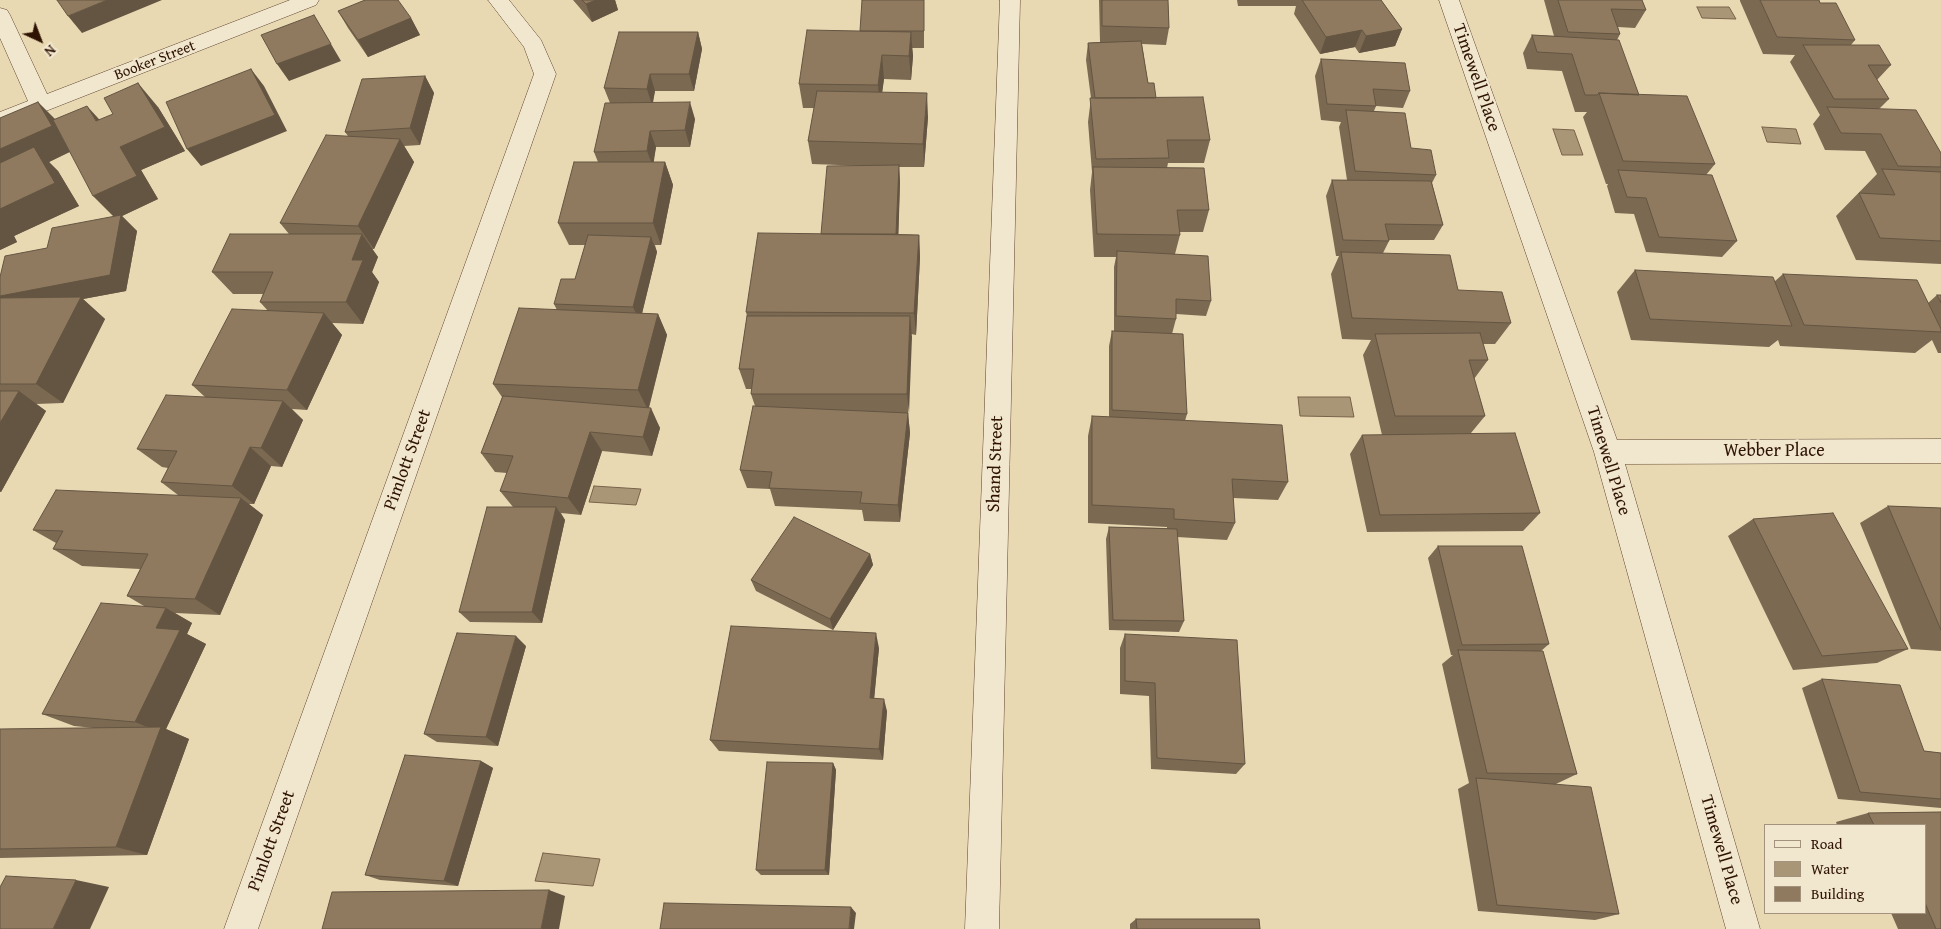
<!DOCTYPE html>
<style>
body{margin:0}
#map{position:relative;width:1941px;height:929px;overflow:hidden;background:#e9d9b3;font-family:"Gentium Book Plus",serif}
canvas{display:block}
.legend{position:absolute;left:1764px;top:824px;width:162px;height:90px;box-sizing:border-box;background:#f1e6ce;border:1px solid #a3927d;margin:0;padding:6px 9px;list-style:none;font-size:15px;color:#2e1303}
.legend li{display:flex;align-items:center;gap:10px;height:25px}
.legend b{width:25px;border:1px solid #a3927d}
.north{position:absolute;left:15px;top:15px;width:50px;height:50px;-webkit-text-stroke:4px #f1e6ce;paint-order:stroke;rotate:137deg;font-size:14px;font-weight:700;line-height:20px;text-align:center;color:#2e1303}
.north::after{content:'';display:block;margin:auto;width:18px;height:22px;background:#2e1303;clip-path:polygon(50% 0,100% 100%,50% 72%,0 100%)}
</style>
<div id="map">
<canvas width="1941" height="929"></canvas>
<ul class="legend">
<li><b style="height:6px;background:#f1e6ce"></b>Road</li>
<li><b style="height:14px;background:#a99677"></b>Water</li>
<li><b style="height:14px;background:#8f7a5f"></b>Building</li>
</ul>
<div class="north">N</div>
</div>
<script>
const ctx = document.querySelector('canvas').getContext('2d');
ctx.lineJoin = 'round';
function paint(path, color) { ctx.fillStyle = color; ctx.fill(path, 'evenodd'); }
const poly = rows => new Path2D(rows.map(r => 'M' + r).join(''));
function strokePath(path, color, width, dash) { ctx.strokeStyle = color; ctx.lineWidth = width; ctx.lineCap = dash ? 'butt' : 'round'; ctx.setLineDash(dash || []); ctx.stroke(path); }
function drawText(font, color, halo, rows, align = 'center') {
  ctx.font = font + ' "Gentium Book Plus",serif'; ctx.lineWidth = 4.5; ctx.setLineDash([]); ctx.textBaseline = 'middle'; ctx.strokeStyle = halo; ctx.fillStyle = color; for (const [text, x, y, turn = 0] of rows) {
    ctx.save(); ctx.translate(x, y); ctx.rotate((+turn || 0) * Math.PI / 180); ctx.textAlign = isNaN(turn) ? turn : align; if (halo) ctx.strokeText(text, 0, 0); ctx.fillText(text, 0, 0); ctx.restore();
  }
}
const water = poly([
 [1697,7,1729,7,1736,19,1702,18,1697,7],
 [1762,127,1796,129,1801,144,1767,142,1762,127],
 [1553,129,1574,130,1583,155,1562,155,1553,129],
 [1298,397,1350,397,1354,417,1300,416,1298,397],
 [594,486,641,489,636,505,589,502,594,486],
 [543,853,600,859,593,886,535,881,543,853]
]);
const minor = poly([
 [290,0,319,0,316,5,0,129,0,112,28,101,0,38,0,8,7,10,10,15,47,94,290,0],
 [488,0,509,0,541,40,556,74,258,929,224,929,534,74,524,47,488,0],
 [1000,0,1020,0,999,929,965,929,1000,0],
 [1439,0,1459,0,1617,440,1941,439,1941,463,1625,464,1760,929,1726,929,1594,452,1439,0]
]);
const wall = poly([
 [573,0,615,0,618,10,592,22],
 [924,0,924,48,912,48,913,56,911,80,884,79,882,92,928,117,924,167,899,167,900,182,898,234,919,235,920,257,916,335,911,334,908,414,910,433,900,522,864,521,862,510,775,506,770,489,747,488,740,470,755,406,751,394,752,389,746,389,739,369,747,316,746,312,821,234,865,166,812,164,808,141,814,108,803,108,799,84,860,31],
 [1099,0,1168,0,1169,28,1166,45,1142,44,1148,83,1156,98,1210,140,1204,163,1168,163,1167,168,1209,210,1203,232,1180,232,1180,235,1175,254,1211,301,1206,316,1176,314,1176,319,1172,334,1187,414,1185,421,1288,482,1278,500,1233,498,1235,523,1227,540,1177,537,1184,621,1179,632,1109,630,1106,539,1109,527,1167,528,1167,527,1088,523,1088,436,1092,416,1109,417,1109,346,1112,331,1114,331,1114,267,1116,257,1094,257,1090,190,1092,172,1088,122,1091,98,1086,60,1088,43,1100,42],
 [1237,0,1381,0,1402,29,1395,46,1359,53,1355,47,1320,54,1294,14,1296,6,1238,6],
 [1544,0,1642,0,1646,10,1635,28,1618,27,1620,34,1617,40,1639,95,1715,164,1706,175,1737,241,1722,257,1646,252,1634,214,1615,213,1607,186,1608,184,1606,184,1583,117,1587,112,1575,112,1562,71,1527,69,1523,53,1532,35,1554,36],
 [1740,0,1760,0,1820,3,1855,40,1851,45,1891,65,1877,80,1889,99,1879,109,1941,153,1941,264,1856,260,1836,216,1877,174,1865,151,1825,150,1813,124,1820,115,1790,62,1795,55,1763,54,1740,1],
 [338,11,411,18,420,35,368,57,348,28],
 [698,32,702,49,694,91,655,91,653,103,695,119,690,147,656,147,653,162,665,162,673,185,661,245,655,245,657,252,642,313,658,314,667,335,649,408,660,428,652,456,602,451,581,515,561,513,565,520,542,623,470,622,459,612,513,507,500,491,507,473,495,472,481,453,502,397,493,384,557,310,554,304,575,279,585,245,569,245,558,223,598,162,594,152,610,103,604,88],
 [1321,59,1410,91,1403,108,1376,106,1374,111,1411,148,1436,175,1432,183,1443,225,1434,240,1388,240,1389,241,1383,253,1458,290,1511,323,1495,344,1483,344,1488,360,1474,379,1485,416,1471,433,1540,513,1523,531,1367,532,1350,454,1362,435,1382,435,1363,355,1371,340,1342,339,1331,274,1339,256,1336,256,1326,196,1332,180,1347,180,1339,127,1341,122,1321,120,1315,76],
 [425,76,434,93,420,145,404,146,414,162,374,249,372,249,378,257,372,272,379,282,363,324,332,323,342,335,307,410,292,409,303,420,282,467,271,466,254,504,249,504,263,515,220,615,175,613,192,623,187,634,206,644,166,729,189,739,147,855,0,858,0,729,94,728,74,726,42,714,144,606,127,596,140,569,82,566,53,549,56,543,33,530,178,495,161,482,168,468,162,467,137,449,205,397,192,385,268,311,260,302,263,294,233,294,212,272,289,234,280,223,348,136,345,132],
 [158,107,185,151,141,170,158,199,122,216,137,231,126,291,83,299,105,319,63,403,36,404,46,411,1,492,0,492,0,277,47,248,114,216,70,152,49,162,58,171,79,206,14,236,17,242,0,250,0,118,100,120],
 [1635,270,1774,282,1783,274,1928,303,1937,295,1941,295,1941,353,1938,353,1932,340,1915,353,1780,346,1778,340,1769,347,1631,340,1617,292],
 [1888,506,1941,508,1941,651,1911,649,1860,523],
 [1753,519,1908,649,1877,663,1793,670,1728,536],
 [1438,546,1549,644,1541,651,1577,774,1556,784,1619,914,1595,920,1478,911,1458,789,1469,783,1442,664,1453,655,1451,655,1428,558],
 [870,554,873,565,833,630,756,591,751,580],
 [1125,634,1245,764,1236,774,1151,769,1149,696,1120,694,1120,648],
 [526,646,498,746,437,742,424,734],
 [879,648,874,698,887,711,883,760,719,751,710,740],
 [1822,679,1924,751,1941,753,1941,808,1838,799,1802,688],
 [481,761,493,768,458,886,380,880,365,875],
 [833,763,836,770,829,875,761,875,756,870],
 [1941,812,1941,929,1898,929,1891,913,1925,913,1925,825,1837,825,1836,822,1868,813],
 [1136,919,1260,929,1130,929,1130,924]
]);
const shadedWall = poly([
 [107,0,162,0,82,33,68,16],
 [596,0,615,0,618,10,592,22,586,4],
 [314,15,341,61,289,81,277,64],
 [411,18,420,35,368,57,358,40],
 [1402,29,1395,46,1359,53,1366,36],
 [1362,30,1355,47,1320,54,1326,37],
 [698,32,702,49,694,91,689,74],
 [911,32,913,56,911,80,909,56],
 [882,55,884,79,880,109,878,85],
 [251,69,264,86,287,131,201,166,187,149],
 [650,74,655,91,652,105,647,89],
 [425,76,434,93,420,145,410,128],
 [138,83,158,107,185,151,141,170,158,199,122,216,137,231,126,291,83,299,105,319,63,403,36,384,0,301,0,296,116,219,93,196],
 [927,93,928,117,924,167,923,144],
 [38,102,61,125,75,149,49,162,58,171,79,206,14,236,17,242,0,250,0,149],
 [690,102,695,119,690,147,685,130],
 [87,106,108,129,96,121],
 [650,131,656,147,653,167,647,151],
 [400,139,414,162,374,249,358,226],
 [665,162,673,185,661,245,653,223],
 [899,165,900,182,898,250,896,234],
 [362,234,378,257,372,272,379,282,363,324,346,302,352,260],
 [919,235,920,257,916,335,914,313],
 [651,237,657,252,640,322,633,307],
 [324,313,342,335,307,410,287,390],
 [658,314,667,335,648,410,638,390],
 [910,316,912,337,909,414,907,394],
 [19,391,46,411,1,492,0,491,0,423],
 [283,401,303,420,282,467,261,448],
 [651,408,660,428,652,456,643,437],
 [908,413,910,433,900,522,898,505],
 [590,432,602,451,581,515,568,498],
 [250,447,271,466,254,504,232,486],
 [241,498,263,515,220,615,195,599],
 [556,507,565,520,542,623,532,612],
 [870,554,873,565,833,630,830,619],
 [166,608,192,623,187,634,206,644,166,729,189,739,147,855,116,847,159,732,135,722,156,628],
 [876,633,879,648,873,711,870,698],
 [516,636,526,646,498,746,486,737],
 [884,699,887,711,883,760,879,749],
 [481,761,493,768,458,886,444,881],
 [833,763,836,770,829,875,825,870],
 [76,880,109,887,90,929,53,929],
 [549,890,565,896,559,929,541,929],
 [851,907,856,913,854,929,849,929]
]);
const building = poly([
 [57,0,107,0,68,16,57,0],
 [365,0,398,0,411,18,358,40,338,11,365,0],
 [582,0,596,0,586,4,582,0],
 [862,0,924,0,924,31,860,31,862,0],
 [1102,0,1168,0,1169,28,1102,26,1102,0],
 [1302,0,1381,0,1402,29,1366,36,1362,30,1326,37,1302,0],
 [1558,0,1642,0,1646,10,1611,9,1620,34,1568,32,1558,0],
 [1760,0,1819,0,1820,3,1836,3,1855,40,1777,37,1760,0],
 [314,15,331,44,277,64,261,35,314,15],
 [807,30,911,32,909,56,882,55,878,85,799,84,807,30],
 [619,32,698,32,689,74,650,74,647,89,604,88,619,32],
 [1532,35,1619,40,1639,95,1599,93,1597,95,1585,95,1572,54,1537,52,1532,35],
 [1141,41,1148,83,1154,83,1156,98,1095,98,1088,43,1141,41],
 [1803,45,1879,45,1891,65,1868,65,1889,99,1834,99,1803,45],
 [1321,59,1405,63,1410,91,1373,89,1376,106,1327,104,1321,59],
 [251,69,275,115,187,149,166,102,251,69],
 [425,76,410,128,345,132,362,79,425,76],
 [138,83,165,127,120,147,137,176,93,196,53,120,87,106,96,121,113,114,104,98,138,83],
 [817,91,927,93,923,144,808,141,817,91],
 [1599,93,1687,96,1715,164,1623,161,1599,93],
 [1203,97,1210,140,1167,140,1169,158,1096,159,1090,98,1203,97],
 [38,102,52,126,0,149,0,118,38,102],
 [690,102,685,130,650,131,647,151,594,152,605,103,690,102],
 [1827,107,1916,110,1941,153,1941,167,1898,166,1881,134,1841,133,1827,107],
 [1346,110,1405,113,1411,148,1431,150,1436,175,1355,171,1346,110],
 [326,135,400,139,358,226,280,223,326,135],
 [34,147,55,183,0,209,0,163,34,147],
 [574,162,665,162,653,223,558,223,574,162],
 [899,165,896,234,821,234,827,166,899,165],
 [1093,167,1204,168,1209,210,1177,210,1180,235,1097,234,1093,167],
 [1882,169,1941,172,1941,241,1880,238,1859,193,1895,195,1882,169],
 [1618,170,1712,175,1737,241,1659,237,1646,198,1627,197,1618,170],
 [1332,180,1431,181,1443,225,1385,224,1389,241,1343,240,1332,180],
 [121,215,110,275,0,296,0,277,5,256,47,248,52,228,121,215],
 [758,233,919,235,914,313,746,312,758,233],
 [230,234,362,234,352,260,363,260,346,302,260,302,273,272,212,272,230,234],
 [588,235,651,237,633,307,554,304,561,279,575,279,588,235],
 [1117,251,1208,256,1211,301,1176,299,1176,319,1116,316,1117,251],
 [1341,252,1450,255,1458,290,1502,292,1511,323,1352,318,1341,252],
 [1635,270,1773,277,1792,326,1650,319,1635,270],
 [1783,274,1917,280,1941,329,1941,332,1804,325,1783,274],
 [1937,295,1941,295,1941,303,1937,295],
 [81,297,36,384,0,384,0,298,81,297],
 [519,308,658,314,638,390,493,384,519,308],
 [232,309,324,313,287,390,192,385,232,309],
 [747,316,910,316,907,394,751,394,754,369,739,369,747,316],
 [1112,331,1183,334,1187,414,1112,410,1112,331],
 [1480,333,1488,360,1469,360,1485,416,1395,416,1375,334,1480,333],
 [0,391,19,391,0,423,0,391],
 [166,395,283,401,261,448,250,447,232,486,161,482,177,451,137,449,166,395],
 [503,396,651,408,643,437,590,432,568,498,500,491,513,456,481,453,503,396],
 [753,406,908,413,898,505,860,503,862,492,769,488,772,472,740,470,753,406],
 [1092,416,1282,425,1288,482,1232,479,1235,523,1174,519,1174,509,1092,505,1092,416],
 [1515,433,1540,513,1380,515,1362,435,1515,433],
 [56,490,241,498,195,599,127,596,148,554,53,549,63,531,33,530,56,490],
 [1888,506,1941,508,1941,630,1888,506],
 [487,507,556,507,532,612,459,612,487,507],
 [1833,513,1908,649,1822,656,1753,519,1833,513],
 [794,517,870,554,830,619,751,580,794,517],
 [1109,527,1177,529,1184,621,1113,620,1109,527],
 [1438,546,1522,546,1549,644,1462,645,1438,546],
 [101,603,166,608,156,628,180,630,135,722,42,714,101,603],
 [731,626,876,633,870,698,884,699,879,749,710,740,731,626],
 [457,633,516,636,486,737,424,734,457,633],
 [1125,634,1237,640,1245,764,1157,758,1155,683,1125,681,1125,634],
 [1458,650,1543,651,1577,774,1487,773,1458,650],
 [1822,679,1900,685,1924,751,1941,753,1941,799,1860,792,1822,679],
 [161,727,116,847,0,849,0,729,161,727],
 [405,755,481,761,444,881,365,875,405,755],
 [767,762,833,763,825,870,756,870,767,762],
 [1476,778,1591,787,1619,914,1497,905,1476,778],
 [1941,812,1941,929,1936,929,1925,903,1925,825,1874,825,1868,813,1941,812],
 [6,876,76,880,53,929,0,929,0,887,6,876],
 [549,890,541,929,322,929,332,892,549,890],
 [664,903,851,907,849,929,660,929,664,903],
 [1136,919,1259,919,1260,929,1137,929,1136,919]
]);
const farStreetnames = [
 ["Booker Street",155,61,-21]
];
const streetNames = [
 ["Timewell Place",1476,78,71],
 ["Webber Place",1774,451],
 ["Pimlott Street",408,460,-70],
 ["Timewell Place",1608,461,73],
 ["Shand Street",996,464,-88],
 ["Pimlott Street",272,841,-70],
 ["Timewell Place",1721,850,74]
];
paint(water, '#a99677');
strokePath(water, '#786249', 1);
strokePath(minor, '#5d442f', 1);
paint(minor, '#f1e6ce');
paint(wall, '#7b6952');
paint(shadedWall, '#645542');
paint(building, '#8f7a5f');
strokePath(building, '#645542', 1);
drawText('15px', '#2e1303', '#f1e6ce', farStreetnames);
drawText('18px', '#2e1303', '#f1e6ce', streetNames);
</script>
